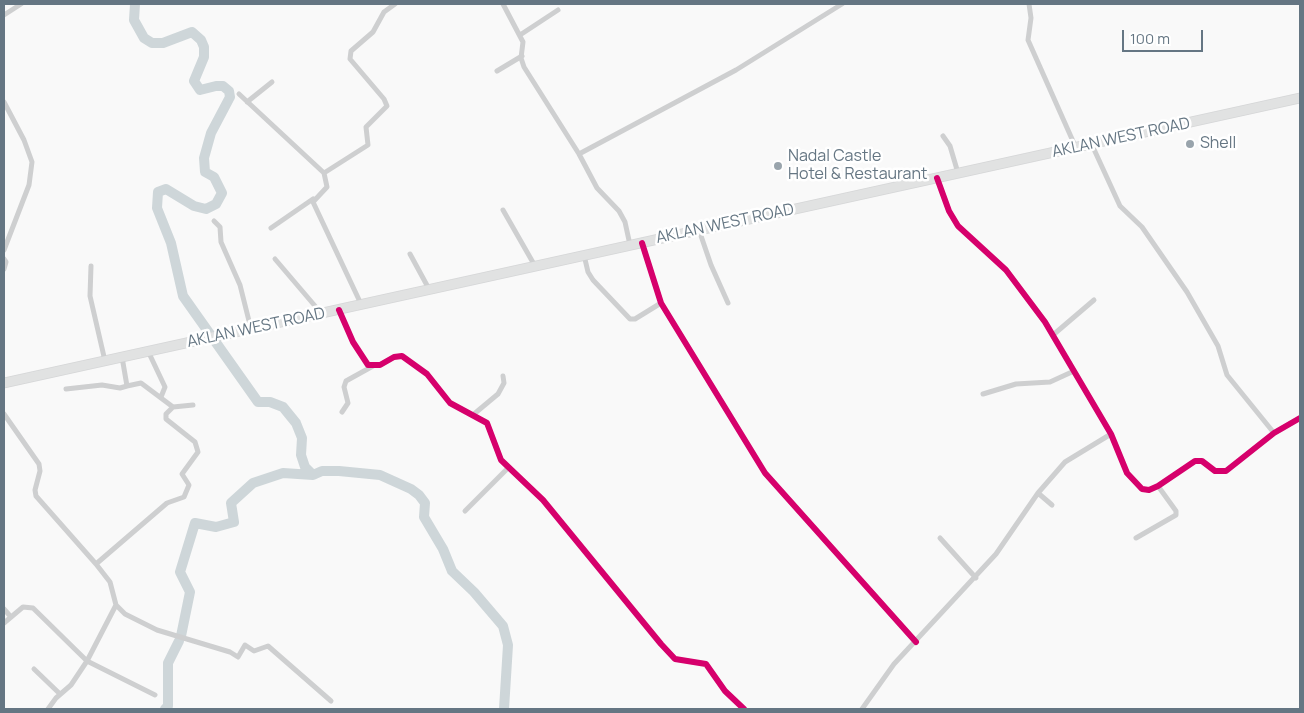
<!DOCTYPE html>
<style>
body{margin:0}
#map{position:relative;width:1304px;height:713px;overflow:hidden;background:#f9f9f9;font-family:Manrope,sans-serif}
canvas{display:block}
.frame{position:absolute;inset:0;border:5px solid #657683;pointer-events:none}
.scale{position:absolute;left:1122px;top:30px;width:81px;height:22px;box-sizing:border-box;border:2px solid #657683;border-top:0;padding-left:6px;font-size:15px;line-height:18px;white-space:nowrap;color:#657683;-webkit-text-stroke:4px #fff;paint-order:stroke}
</style>
<div id="map">
<canvas width="1304" height="713"></canvas>
<div class="frame"></div>
<div class="scale">100 m</div>
</div>
<script>
const ctx = document.querySelector('canvas').getContext('2d');
ctx.lineJoin = 'round';
const poly = rows => new Path2D(rows.map(r => 'M' + r).join(''));
function strokePath(path, color, width, dash) { ctx.strokeStyle = color; ctx.lineWidth = width; ctx.lineCap = dash ? 'butt' : 'round'; ctx.setLineDash(dash || []); ctx.stroke(path); }
function drawText(font, color, halo, rows, align = 'center') {
  ctx.font = font + ' Manrope,sans-serif'; ctx.lineWidth = 5; ctx.setLineDash([]); ctx.textBaseline = 'middle'; ctx.strokeStyle = halo; ctx.fillStyle = color; for (const [text, x, y, turn = 0] of rows) {
    ctx.save(); ctx.translate(x, y); ctx.rotate((+turn || 0) * Math.PI / 180); ctx.textAlign = isNaN(turn) ? turn : align; if (halo) ctx.strokeText(text, 0, 0); ctx.fillText(text, 0, 0); ctx.restore();
  }
}
const river = poly([
 [135,4,134,20,144,38,152,43,163,43,192,32,201,40,204,47,204,57,194,81,200,90,216,86,223,86,229,91,230,97,211,133,204,158,205,172,214,177,222,193,216,204,206,209,194,206,166,189,158,192,157,208,171,243,183,296,258,402,270,402,283,407,296,423,302,438,301,455,305,467,313,475],
 [181,636,190,592,180,572,195,523,216,527,234,522,231,503,253,483,283,473,313,475,322,471,339,471,380,475,411,489,419,495,425,503,424,517,443,549,452,571,474,592,503,626,508,645,504,709],
 [165,709,168,706,168,663,179,641]
]);
const street = poly([
 [503,4,523,42,521,58,524,67,579,154,597,188,619,211,625,222,630,245],
 [1029,4,1031,18,1028,40,1076,148],
 [4,15,21,4],
 [520,35,558,10],
 [497,71,522,56],
 [239,94,324,173,327,187,313,202,361,304],
 [4,102,24,140,32,162,29,185,4,250],
 [247,102,272,82],
 [943,136,950,146,958,173],
 [1092,145,1120,206,1142,227,1187,292,1218,346,1227,375,1274,433],
 [579,154,736,70,842,4],
 [324,173,368,145,366,127,387,106,384,99,350,59,351,51,373,32,384,12,395,4],
 [937,178,949,211,958,226,1006,270,1045,322,1111,434,1127,473,1142,489,1149,490,1158,486,1195,461,1202,461,1215,471,1226,471,1274,433,1300,418],
 [503,210,535,266],
 [214,221,220,227,221,242,240,285,251,329],
 [271,228,313,199],
 [699,230,711,265,728,303],
 [642,243,661,303,765,473,916,642],
 [410,254,429,289],
 [584,255,588,272,593,280,630,319,635,319,661,303],
 [4,259,6,262,4,269],
 [275,259,321,313],
 [91,266,90,296,105,361],
 [339,310,353,342,368,365,380,365,394,357,402,356,427,374,450,403,487,423,501,460,543,500,661,644,675,659,706,664,725,691,744,709],
 [1053,335,1094,300],
 [148,351,165,387,161,397],
 [66,389,102,385,120,388,127,386,122,357],
 [983,394,1016,384,1050,382,1074,371],
 [173,407,193,405],
 [342,412,348,403,344,387,346,381,373,366],
 [4,414,39,464,40,471,35,490,36,496,96,564,110,582,116,605,125,614,157,630,230,652,238,657,245,645,254,651,268,646,331,701],
 [474,414,498,394,504,383,503,376],
 [1038,493,1052,505],
 [465,511,508,468],
 [940,538,976,578],
 [1136,538,1176,515,1176,511,1158,486],
 [96,564,167,503,184,497,189,485,182,474,198,452,195,442,166,419,166,414,173,407,141,383,127,386],
 [4,609,11,617],
 [4,623,23,607,33,608,87,661,155,695],
 [34,669,60,694],
 [48,709,56,698,71,685,87,661,116,605],
 [862,709,894,664,996,554,1038,493,1065,462,1111,434]
]);
const primary = poly([
 [4,383,1300,98]
]);
const cycleway = poly([
 [937,178,949,211,958,226,1006,270,1045,322,1111,434,1127,473,1142,489,1149,490,1158,486,1195,461,1202,461,1215,471,1226,471,1274,433,1300,418],
 [642,243,661,303,765,473,916,642],
 [339,310,353,342,368,365,380,365,394,357,402,356,427,374,450,403,487,423,501,460,543,500,661,644,675,659,706,664,725,691,744,709]
]);
const markers = [
 [1190,144,5,"#99a4ac"],
 [778,166,5,"#99a4ac"]
];
const streetNames = [
 ["AKLAN WEST ROAD",1121,138,-12],
 ["AKLAN WEST ROAD",725,224,-12],
 ["AKLAN WEST ROAD",256,328,-12]
];
const poiNames = [
 ["Shell",1200,144],
 ["Nadal Castle",788,157],
 ["Hotel & Restaurant",788,175]
];
strokePath(river, '#ced6d9', 10);
strokePath(primary, '#d5d6d7', 11);
strokePath(street, '#cecfd0', 5);
strokePath(primary, '#e1e2e2', 9);
strokePath(cycleway, '#d6006c', 6);
for (const [x, y, r, color] of markers) { const dot = new Path2D(); dot.arc(x, y, r, 0, 2 * Math.PI); ctx.fillStyle = color; ctx.fill(dot); strokePath(dot, '#fff', 2); }
drawText('16px', '#657683', '#fff', streetNames);
drawText('16px', '#657683', '#fff', poiNames, 'left');
</script>
